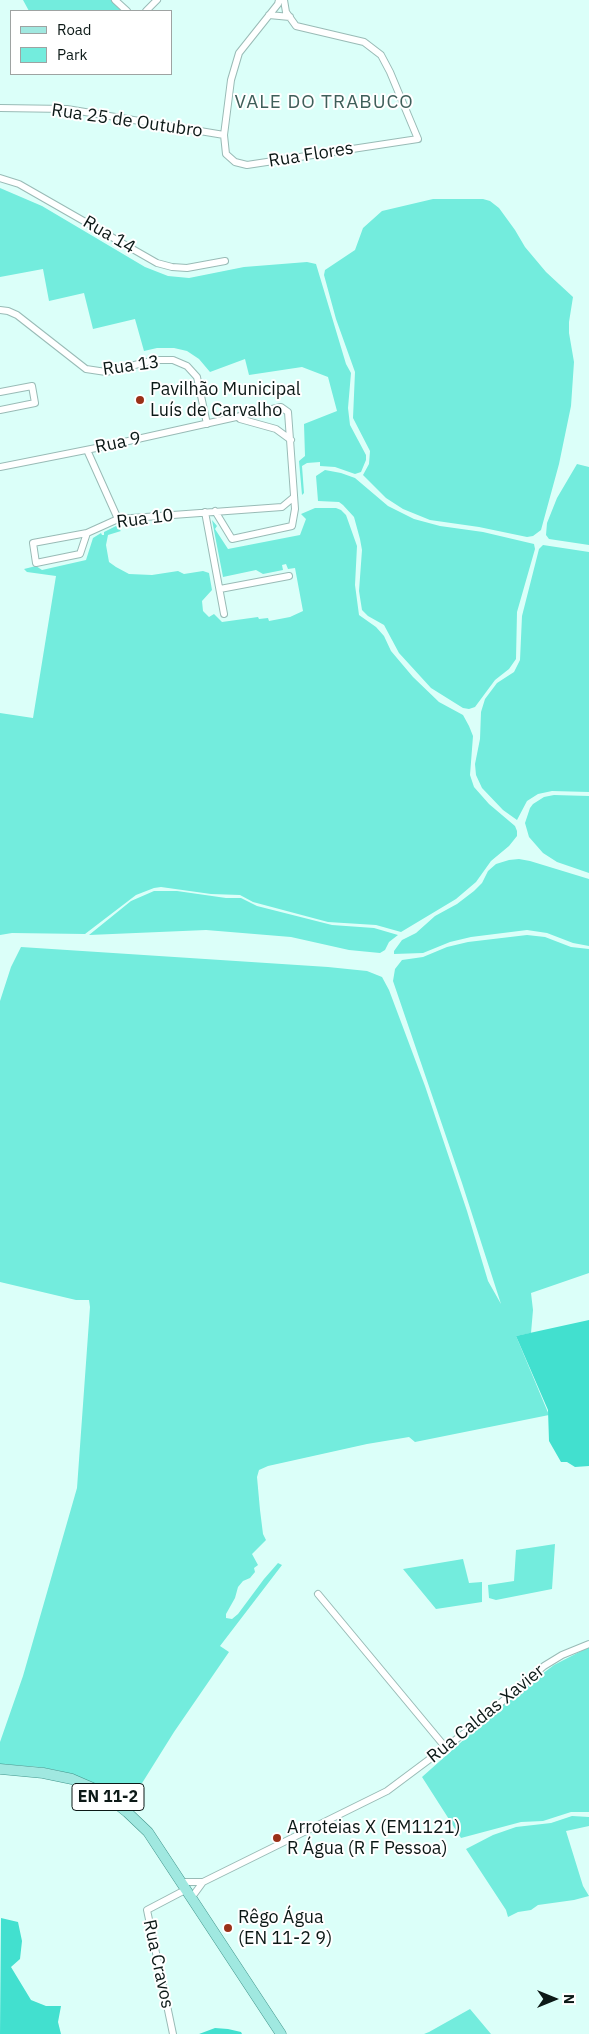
<!DOCTYPE html>
<meta charset="utf-8">
<style>
body{margin:0}
#map{position:relative;width:589px;height:2034px;overflow:hidden;background:#dbfff9;font-family:"IBM Plex Sans",sans-serif}
canvas{display:block}
.legend{position:absolute;left:10px;top:10px;width:162px;height:65px;box-sizing:border-box;background:#fff;border:1px solid #9ea3a2;margin:0;padding:6px 9px;list-style:none;font-size:15px;color:#0c1917}
.legend li{display:flex;align-items:center;gap:10px;height:25px}
.legend b{width:25px;border:1px solid #9ea3a2}
.north{position:absolute;left:529px;top:1974px;width:50px;height:50px;-webkit-text-stroke:4px #fff;paint-order:stroke;rotate:90deg;font-size:14px;font-weight:700;line-height:20px;text-align:center;color:#0c1917}
.north::after{content:'';display:block;margin:auto;width:18px;height:22px;background:#0c1917;clip-path:polygon(50% 0,100% 100%,50% 72%,0 100%)}
</style>
<div id="map">
<canvas width="589" height="2034"></canvas>
<ul class="legend">
<li><b style="height:6px;background:#a0e8e0"></b>Road</li>
<li><b style="height:14px;background:#73ecdd"></b>Park</li>
</ul>
<div class="north">N</div>
</div>
<script>
const ctx = document.querySelector('canvas').getContext('2d');
ctx.lineJoin = 'round';
function paint(path, color) { ctx.fillStyle = color; ctx.fill(path, 'evenodd'); }
const poly = rows => new Path2D(rows.map(r => 'M' + r).join(''));
function strokePath(path, color, width, dash) { ctx.strokeStyle = color; ctx.lineWidth = width; ctx.lineCap = dash ? 'butt' : 'round'; ctx.setLineDash(dash || []); ctx.stroke(path); }
function drawText(font, color, halo, rows, align = 'center') {
  ctx.font = font + ' "IBM Plex Sans",sans-serif'; ctx.lineWidth = 4; ctx.setLineDash([]); ctx.textBaseline = 'middle'; ctx.strokeStyle = halo; ctx.fillStyle = color; for (const [text, x, y, turn = 0] of rows) {
    ctx.save(); ctx.translate(x, y); ctx.rotate((+turn || 0) * Math.PI / 180); ctx.textAlign = isNaN(turn) ? turn : align; if (halo) ctx.strokeText(text, 0, 0); ctx.fillText(text, 0, 0); ctx.restore();
  }
}
const green = poly([
 [23,0,111,0,123,11,29,11],
 [0,188,42,206,145,267,168,276,189,278,244,267,307,262,316,264,346,364,351,373,348,408,350,425,366,455,366,460,361,472,355,474,335,467,320,466,320,462,307,463,302,466,304,493,302,495,299,461,305,456,304,424,337,411,328,377,302,367,249,375,245,359,210,372,199,359,187,351,174,348,157,348,144,351,135,319,93,329,84,293,49,301,43,269,0,277],
 [433,199,483,199,490,201,499,208,515,230,525,247,546,272,573,297,569,322,569,333,574,362,571,406,559,464,541,530,533,536,527,537,479,527,430,520,403,509,386,498,363,475,369,464,370,451,353,418,355,372,336,319,324,275,325,270,355,250,363,228,382,211],
 [577,464,589,467,589,545,549,539,546,535,547,523,557,498],
 [325,470,341,473,355,478,388,506,414,519,440,526,483,532,534,544,535,549,517,612,516,659,509,669,495,680,475,707,469,709,463,708,431,688,399,653,384,625,368,616,362,610,359,591,362,550,360,539,354,517,343,505,339,502,318,501,316,476],
 [315,508,336,508,341,510,346,515,357,546,355,585,359,615,376,627,384,636,391,651,413,677,439,702,463,715,469,726,473,736,470,775,474,787,489,804,515,826,517,831,517,836,509,846,491,861,476,882,456,899,401,932,376,925,328,922,253,902,240,895,211,894,161,887,154,888,136,895,85,934,12,933,0,935,0,713,33,718,56,576,27,572,24,569,36,566,42,570,86,560,93,538,101,533,102,535,104,535,104,532,116,526,121,531,108,535,106,545,109,562,116,567,129,574,152,575,178,571,184,574,203,571,209,573,212,590,202,601,203,611,209,617,214,614,222,622,258,617,259,619,268,618,269,621,290,617,303,611,295,568,288,569,286,564,282,565,283,570,263,574,256,570,223,577,212,520,217,526,215,529,228,549,300,535,306,519,301,514],
 [543,545,589,552,589,792,552,791,538,794,527,801,517,820,503,810,482,788,476,775,475,764,480,739,481,712,485,699,497,683,514,672,520,660,522,616,539,549],
 [554,795,589,796,589,873,557,862,543,853,529,837,525,823,530,808,533,804,544,797],
 [519,859,530,861,589,879,589,946,573,943,547,933,527,930,471,937,450,942,423,953,394,954,394,951,402,940,416,933,435,916,457,904,474,891,482,883,488,871,496,864,509,860],
 [154,891,177,891,226,898,241,898,257,906,332,925,374,928,398,935,389,942,385,950,380,953,349,950,291,937,206,930,89,935,131,901],
 [527,935,545,937,571,947,589,949,589,1273,531,1293,533,1310,531,1333,516,1336,549,1415,415,1442,409,1437,367,1444,268,1466,259,1470,257,1477,260,1510,263,1534,266,1540,252,1554,258,1565,254,1568,255,1572,250,1578,243,1581,238,1587,235,1598,226,1614,226,1618,232,1619,238,1614,264,1579,278,1563,282,1565,220,1646,229,1652,174,1732,139,1788,121,1794,60,1771,39,1767,0,1764,0,1742,23,1676,77,1488,90,1307,89,1300,76,1300,0,1282,0,1001,11,967,21,947,328,967,367,971,382,977,389,990,425,1086,467,1211,488,1281,501,1304,462,1183,393,981,395,969,402,960,423,957,447,947,468,942],
 [555,1544,552,1589,496,1600,489,1598,488,1585,514,1581,516,1550],
 [463,1559,469,1583,482,1582,482,1602,436,1609,403,1569],
 [589,1647,589,1812,571,1812,543,1821,521,1822,461,1838,422,1777,513,1696,554,1665],
 [572,1816,589,1817,589,1826,566,1831,583,1886,589,1896,574,1900,538,1905,531,1910,518,1912,508,1917,506,1910,466,1849,493,1835,516,1827,551,1823],
 [470,2009,491,2034,424,2034,429,2032]
]);
const forest = poly([
 [589,1320,589,1466,575,1467,567,1462,561,1462,549,1441,548,1410,516,1336],
 [1,1918,18,1922,22,1941,20,1959,11,1967,31,2000,46,2006,61,2006,58,2022,61,2034,0,2034],
 [215,2028,228,2029,241,2032,242,2034,199,2034]
]);
const street = poly([
 [115,0,127,11],
 [279,0,278,4,239,53,231,80,224,135,226,154,235,162,247,165,418,139,390,72,381,55,364,42,296,26,286,12,284,0],
 [146,11,157,0],
 [269,15,290,17],
 [0,108,67,109,224,135],
 [0,178,19,184,157,263,172,267,187,268,225,261],
 [0,310,8,311,17,315,86,369,106,372,155,360,173,360,187,366,197,377,207,424],
 [0,392,32,386,35,403,0,410],
 [240,419,276,429,291,440],
 [87,450,118,519],
 [0,467,106,446,281,407,288,412,295,509,292,526,232,539,215,511],
 [205,512,224,614],
 [87,533,33,543,36,563,80,554,87,533,118,519,282,507,294,497],
 [220,589,289,576],
 [318,1594,446,1748],
 [182,1882,203,1882,387,1791,466,1732,544,1666,562,1655,589,1644],
 [192,1897,203,1882],
 [173,2034,147,1910,187,1889]
]);
const primary = poly([
 [0,1769,43,1773,72,1779,102,1792,127,1812,148,1832,281,2034]
]);
const markers = [
 [140,400,5,"#9a3118"],
 [277,1838,5,"#9a3118"],
 [228,1928,5,"#9a3118"]
];
const shields = [
 [108,1797,72]
];
const shieldNames = [
 ["EN 11-2",108,1797]
];
const streetNames = [
 ["Rua 25 de Outubro",127,121,8],
 ["Rua Flores",311,155,-9],
 ["Rua 14",109,235,30],
 ["Rua 13",131,366,-8],
 ["Rua 9",118,443,-12],
 ["Rua 10",145,519,-7],
 ["Rua Caldas Xavier",486,1714,-39],
 ["Rua Cravos",158,1964,78]
];
const poiNames = [
 ["Pavilhão Municipal",150,390],
 ["Luís de Carvalho",150,411],
 ["Arroteias X (EM1121)",287,1828],
 ["R Água (R F Pessoa)",287,1849],
 ["Rêgo Água",238,1918],
 ["(EN 11-2 9)",238,1939]
];
const neighbourhoodNames = [
 ["VALE DO TRABUCO",324,103]
];
paint(green, '#73ecdd');
paint(forest, '#42e0cf');
strokePath(street, '#99bbb6', 8);
strokePath(primary, '#43968c', 11);
strokePath(street, '#fff', 6);
strokePath(primary, '#a0e8e0', 10);
for (const [x, y, r, color] of markers) { const dot = new Path2D(); dot.arc(x, y, r, 0, 2 * Math.PI); ctx.fillStyle = color; ctx.fill(dot); strokePath(dot, '#fff', 2); }
for (const [x, y, w] of shields) { const box = new Path2D(); box.roundRect(x - w / 2, y - 13.5, w, 27, 4); ctx.fillStyle = '#fff'; ctx.fill(box); strokePath(box, '#0c1917', 1); }
drawText('bold 16px', '#0c1917', null, shieldNames);
drawText('18px', '#0c1917', '#fff', streetNames);
drawText('18px', '#0c1917', '#fff', poiNames, 'left');
ctx.letterSpacing = '1px';
drawText('19px', '#3f5f5a', '#fff', neighbourhoodNames);
ctx.letterSpacing = '0px';
</script>
